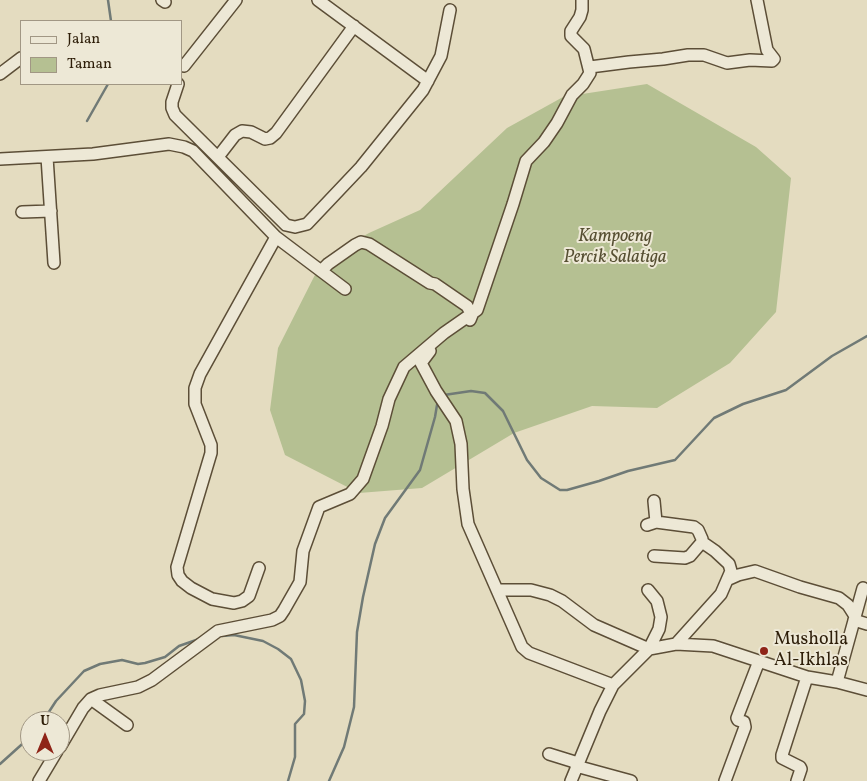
<!DOCTYPE html>
<style>
body{margin:0}
#map{position:relative;width:867px;height:781px;overflow:hidden;background:#e4dcc0;font-family:Vollkorn,serif}
canvas{display:block}
.legend{position:absolute;left:20px;top:20px;width:162px;height:65px;box-sizing:border-box;background:#ede8d6;border:1px solid #a19784;margin:0;padding:6px 9px;list-style:none;font-size:15px;color:#2e1e09}
.legend li{display:flex;align-items:center;gap:10px;height:25px}
.legend b{width:25px;border:1px solid #a19784}
.north{position:absolute;left:20px;top:711px;width:50px;height:50px;box-sizing:border-box;background:#ede8d6;border:1px solid #a19784;border-radius:50%;rotate:0deg;font-size:14px;font-weight:700;line-height:20px;text-align:center;color:#2e1e09}
.north::after{content:'';display:block;margin:auto;width:18px;height:22px;background:#8f2418;clip-path:polygon(50% 0,100% 100%,50% 72%,0 100%)}
</style>
<div id="map">
<canvas width="867" height="781"></canvas>
<ul class="legend">
<li><b style="height:6px;background:#ede8d6"></b>Jalan</li>
<li><b style="height:14px;background:#b5c092"></b>Taman</li>
</ul>
<div class="north">U</div>
</div>
<script>
const ctx = document.querySelector('canvas').getContext('2d');
ctx.lineJoin = 'round';
function paint(path, color) { ctx.fillStyle = color; ctx.fill(path, 'evenodd'); }
const poly = rows => new Path2D(rows.map(r => 'M' + r).join(''));
function strokePath(path, color, width, dash) { ctx.strokeStyle = color; ctx.lineWidth = width; ctx.lineCap = dash ? 'butt' : 'round'; ctx.setLineDash(dash || []); ctx.stroke(path); }
function drawText(font, color, halo, rows, align = 'center') {
  ctx.font = font + ' Vollkorn,serif'; ctx.lineWidth = 4; ctx.setLineDash([]); ctx.textBaseline = 'middle'; ctx.strokeStyle = halo; ctx.fillStyle = color; for (const [text, x, y, turn = 0] of rows) {
    ctx.save(); ctx.translate(x, y); ctx.rotate((+turn || 0) * Math.PI / 180); ctx.textAlign = isNaN(turn) ? turn : align; if (halo) ctx.strokeText(text, 0, 0); ctx.fillText(text, 0, 0); ctx.restore();
  }
}
const green = poly([
 [647,84,756,147,791,178,776,312,730,363,657,408,592,406,514,433,422,488,359,493,285,455,270,410,278,348,323,259,369,233,420,210,507,128,563,97]
]);
const stream = poly([
 [108,0,111,21],
 [87,121,108,84],
 [444,395,471,391,485,393,503,411,527,460,541,478,560,490,567,490,599,481,628,471,675,460,714,418,743,404,786,390,832,356,867,336],
 [222,636,234,635,263,641,278,649,291,659,301,680,305,701,304,714,295,724,295,757,288,781],
 [43,721,56,701,84,671,100,664,122,660,138,664,145,663,165,657,179,646,199,639],
 [0,764,30,737],
 [329,781,344,747,354,707,357,632,363,597,375,544,385,518,420,470,435,417,437,405,439,401]
]);
const minor = poly([
 [162,0,165,2],
 [318,0,428,81],
 [184,66,236,0],
 [590,67,629,62,663,59,688,55,704,55,727,63,750,60,772,61,774,59,767,50,757,0],
 [0,74,21,58],
 [178,84,172,102,172,108,175,115,286,225,295,227,307,224,361,167,423,90,441,56,450,10],
 [47,157,54,263],
 [218,157,235,135,242,131,251,132,265,139,270,138,276,133,354,26],
 [0,159,93,154,169,144,184,147,193,151,276,237,345,289],
 [22,212,51,211],
 [321,271,328,264,355,245,361,242,369,244,430,283,435,284,467,306,472,315,470,320],
 [430,351,421,363,436,391,456,421,461,444,463,489,468,524,522,647,529,653,613,685],
 [654,501,656,522],
 [647,525,656,522,694,527,698,530,702,539,702,542,690,556,685,558,654,556],
 [259,568,249,596,242,601,234,603,212,599,191,588,182,581,178,575,177,567,211,453,211,445,195,404,195,388,200,374,276,237],
 [729,579,738,575,755,571,800,587,839,598,848,605,855,616],
 [497,590,531,590,550,595,562,601,594,625,649,649,659,629,661,617,657,601,648,590],
 [854,620,867,624],
 [676,644,721,594,731,571,729,564,715,551,702,542],
 [837,682,863,588],
 [91,699,127,725],
 [60,747,83,708,91,699,100,695,138,687,152,680,218,631,272,620,280,616,284,610,300,582,303,551,319,507,350,494,363,479,382,426,389,399,404,367,444,333,477,310,513,204,526,161,544,142,557,123,572,95,583,84,590,73,584,49,571,36,571,31,580,17,582,10,582,0],
 [549,754,578,763],
 [576,766,631,781],
 [39,781,57,751],
 [571,781,600,711,613,685,649,649,676,644,713,646,807,677,837,682,867,690],
 [725,781,745,727,744,722,738,720,737,718,759,661],
 [797,781,801,769,800,767,782,758,782,755,807,677]
]);
const markers = [
 [764,651,5,"#8f2418"]
];
const parkNames = [
 ["Kampoeng",615,238],
 ["Percik Salatiga",615,259]
];
const poiNames = [
 ["Musholla",774,641],
 ["Al-Ikhlas",774,662]
];
paint(green, '#b5c092');
strokePath(stream, '#707a76', 2.5);
strokePath(minor, '#5c4e37', 14);
strokePath(minor, '#ede8d6', 11);
for (const [x, y, r, color] of markers) { const dot = new Path2D(); dot.arc(x, y, r, 0, 2 * Math.PI); ctx.fillStyle = color; ctx.fill(dot); strokePath(dot, '#ede8d6', 2); }
drawText('italic 18px', '#564f32', '#ede8d6', parkNames);
drawText('18px', '#2e1e09', '#ede8d6', poiNames, 'left');
</script>
